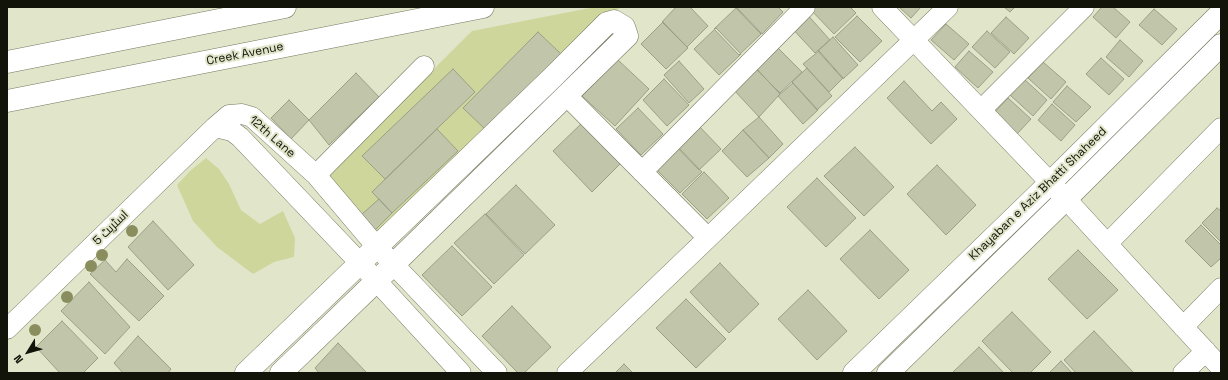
<!DOCTYPE html>
<meta charset="utf-8">
<style>
body{margin:0}
#map{position:relative;width:1228px;height:380px;overflow:hidden;background:#e1e5ca;font-family:"Space Grotesk",sans-serif}
canvas{display:block}
.frame{position:absolute;inset:0;border:8px solid #121309;pointer-events:none}
.north{position:absolute;left:8px;top:332px;width:40px;height:40px;-webkit-text-stroke:3px #e1e5ca;paint-order:stroke;rotate:233deg;font-size:11px;font-weight:700;line-height:16px;text-align:center;color:#121309}
.north::after{content:'';display:block;margin:auto;width:14px;height:18px;background:#121309;clip-path:polygon(50% 0,100% 100%,50% 72%,0 100%)}
</style>
<div id="map">
<canvas width="1228" height="380"></canvas>
<div class="frame"></div>
<div class="north">N</div>
</div>
<script>
const ctx = document.querySelector('canvas').getContext('2d');
ctx.lineJoin = 'round';
function paint(path, color) { ctx.fillStyle = color; ctx.fill(path, 'evenodd'); }
const poly = rows => new Path2D(rows.map(r => 'M' + r).join(''));
function strokePath(path, color, width, dash) { ctx.strokeStyle = color; ctx.lineWidth = width; ctx.lineCap = dash ? 'butt' : 'round'; ctx.setLineDash(dash || []); ctx.stroke(path); }
function drawText(font, color, halo, rows, align = 'center') {
  ctx.font = font + ' "Space Grotesk",Cairo,sans-serif'; ctx.lineWidth = 4; ctx.setLineDash([]); ctx.textBaseline = 'middle'; ctx.strokeStyle = halo; ctx.fillStyle = color; for (const [text, x, y, turn = 0] of rows) {
    ctx.save(); ctx.translate(x, y); ctx.rotate((+turn || 0) * Math.PI / 180); ctx.textAlign = isNaN(turn) ? turn : align; if (halo) ctx.strokeText(text, 0, 0); ctx.fillText(text, 0, 0); ctx.restore();
  }
}
const green = poly([
 [595,7,620,7,380,237,325,177,472,31],
 [206,158,219,169,229,184,241,210,260,224,283,211,295,238,294,257,274,262,253,274,217,247,193,221,177,185,190,171]
]);
const building = poly([
 [676,7,690,7,708,26,687,47,662,22,676,7],
 [738,7,778,7,783,12,762,34,737,8,738,7],
 [811,7,850,7,856,13,834,34,809,8,811,7],
 [899,7,921,7,911,18,899,7],
 [1004,7,1015,7,1010,12,1004,7],
 [1102,7,1113,7,1130,22,1116,38,1093,17,1102,7],
 [736,8,761,34,739,55,714,29,736,8],
 [1154,9,1177,29,1162,45,1139,25,1154,9],
 [805,12,830,40,815,53,790,26,805,12],
 [857,16,882,41,860,62,835,37,857,16],
 [1006,17,1029,38,1014,54,991,33,1006,17],
 [663,22,688,48,666,69,641,44,663,22],
 [946,24,969,44,954,60,931,40,946,24],
 [716,28,741,54,719,75,694,49,716,28],
 [987,31,1010,52,995,68,972,47,987,31],
 [538,32,561,54,486,130,463,108,538,32],
 [833,37,858,65,843,79,818,51,833,37],
 [1120,40,1143,61,1129,77,1106,57,1120,40],
 [776,46,802,72,780,93,755,68,776,46],
 [819,51,843,78,829,92,803,64,819,51],
 [969,51,993,72,978,88,955,67,969,51],
 [1101,58,1124,79,1109,95,1086,74,1101,58],
 [618,60,649,89,615,126,582,96,618,60],
 [679,61,704,89,689,103,664,75,679,61],
 [1043,62,1066,82,1051,99,1028,78,1043,62],
 [756,68,780,94,759,117,734,90,756,68],
 [807,68,832,96,817,110,792,82,807,68],
 [453,69,475,92,385,179,362,156,453,69],
 [356,73,379,97,329,145,309,120,356,73],
 [664,79,689,105,667,126,643,100,664,79],
 [1024,79,1047,100,1033,116,1010,95,1024,79],
 [904,81,932,111,941,102,957,119,931,144,887,98,904,81],
 [793,83,818,110,803,124,778,96,793,83],
 [1067,86,1091,107,1076,122,1053,102,1067,86],
 [1008,98,1031,119,1016,135,993,114,1008,98],
 [289,100,309,120,291,139,271,118,289,100],
 [1052,104,1075,125,1061,141,1038,120,1052,104],
 [638,108,663,134,641,155,616,129,638,108],
 [759,117,783,144,769,158,743,130,759,117],
 [583,122,622,162,592,192,553,151,583,122],
 [696,123,721,149,699,170,674,144,696,123],
 [437,129,458,151,392,213,372,192,437,129],
 [743,130,769,158,747,177,722,151,743,130],
 [677,146,702,172,680,193,655,168,677,146],
 [855,147,894,187,864,216,824,176,855,147],
 [937,165,976,205,946,235,907,194,937,165],
 [704,172,729,198,707,219,682,194,704,172],
 [817,178,856,218,826,247,787,207,817,178],
 [516,185,555,225,525,254,486,214,516,185],
 [379,199,392,213,375,230,361,215,379,199],
 [1217,208,1221,211,1221,242,1202,223,1217,208],
 [485,214,524,255,494,284,454,243,485,214],
 [153,221,194,265,168,290,128,247,153,221],
 [1201,225,1221,245,1221,258,1211,267,1185,241,1201,225],
 [870,230,909,270,879,299,840,259,870,230],
 [452,246,492,287,462,316,422,275,452,246],
 [1078,250,1118,290,1087,319,1048,279,1078,250],
 [127,259,164,296,139,321,90,274,105,260,116,272,127,259],
 [720,263,759,304,729,333,690,292,720,263],
 [89,282,130,327,105,354,61,311,89,282],
 [808,290,847,331,817,360,778,319,808,290],
 [686,299,726,339,696,368,656,328,686,299],
 [512,306,551,347,524,373,518,373,482,336,512,306],
 [1012,312,1051,352,1030,373,1013,373,982,341,1012,312],
 [62,321,98,358,83,373,60,373,36,347,62,321],
 [1094,331,1133,372,1132,373,1076,373,1064,360,1094,331],
 [138,336,171,369,168,373,123,373,114,363,138,336],
 [338,343,367,373,319,373,315,368,338,343],
 [979,347,1004,373,952,373,979,347],
 [1061,361,1072,373,1049,373,1061,361],
 [624,364,633,373,615,373,624,364]
]);
const street = poly([
 [882,7,1066,199,1221,368],
 [567,96,708,238],
 [981,110,1084,7],
 [215,127,232,131,240,137,360,263,461,373],
 [642,172,805,7],
 [316,175,424,66],
 [1107,244,1221,128],
 [1183,327,1221,288],
 [7,329,215,127,229,115,242,114,252,117,316,175,376,246,497,373],
 [567,373,708,238,948,7],
 [1183,373,1206,351]
]);
const secondary = poly([
 [246,373,553,77,607,23,614,21,624,27,627,36,394,264,281,373],
 [854,373,1050,183,1221,13],
 [888,373,1066,199,1221,45]
]);
const primary = poly([
 [7,62,285,7],
 [7,101,483,7]
]);
const trees = [
 [132,231],
 [102,255],
 [91,266],
 [67,297],
 [35,330]
];
const streetNames = [
 ["Creek Avenue",245,54,-11],
 ["12th Lane",272,137,41],
 ["Khayaban e Aziz Bhatti Shaheed",1038,194,-44],
 ["اسٹریٹ 5",111,228,-44]
];
paint(green, '#cfd69c');
paint(building, '#c1c5aa');
strokePath(building, '#9b9f86', 1);
strokePath(street, '#757960', 21);
strokePath(secondary, '#757960', 23);
strokePath(primary, '#757960', 23);
strokePath(street, '#fff', 20);
strokePath(secondary, '#fff', 22);
strokePath(primary, '#fff', 22);
ctx.fillStyle = '#8a8e5e';
for (const [x, y] of trees) { ctx.beginPath(); ctx.arc(x, y, 6, 0, 2 * Math.PI); ctx.fill(); }
drawText('12px', '#121309', '#e1e5ca', streetNames);
</script>
